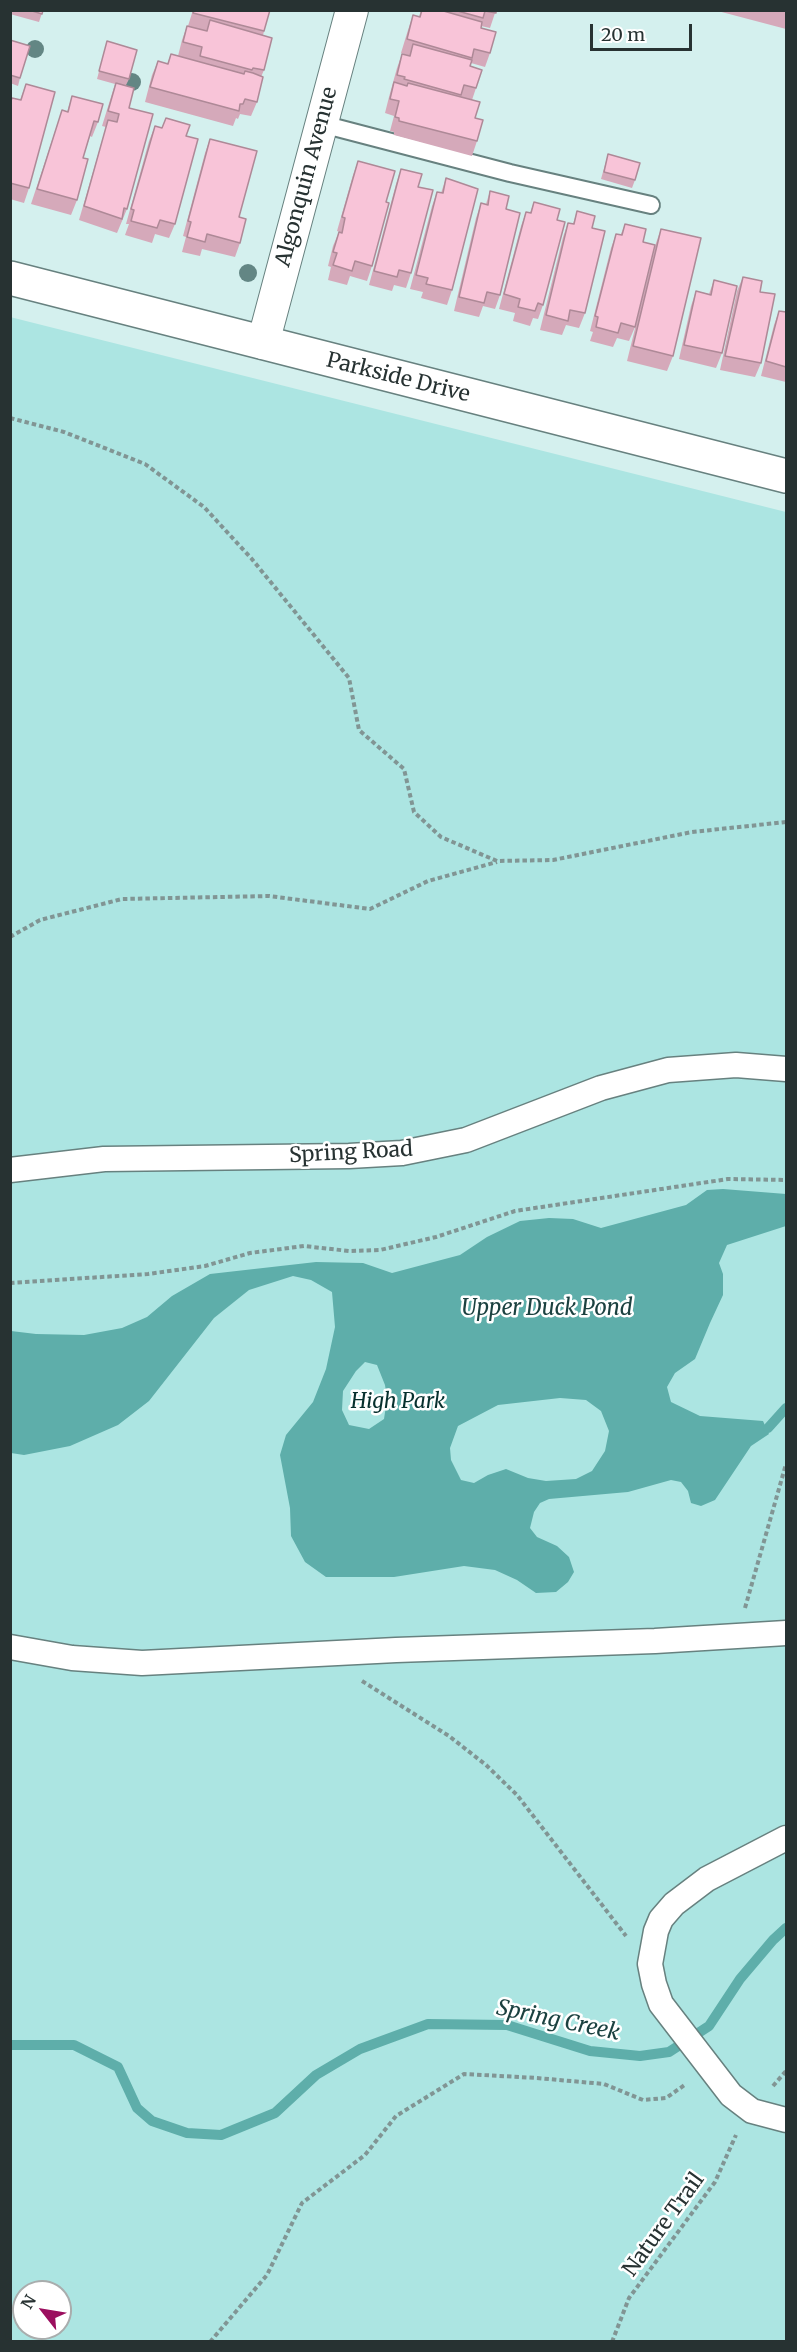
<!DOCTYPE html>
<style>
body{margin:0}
#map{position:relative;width:797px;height:2352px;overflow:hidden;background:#d4f0ee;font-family:Merriweather,serif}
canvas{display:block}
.frame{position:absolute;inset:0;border:12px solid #273232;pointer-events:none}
.north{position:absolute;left:12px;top:2280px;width:60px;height:60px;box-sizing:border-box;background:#fff;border:2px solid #a9adad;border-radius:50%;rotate:301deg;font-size:16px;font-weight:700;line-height:24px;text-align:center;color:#273232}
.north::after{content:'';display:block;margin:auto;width:21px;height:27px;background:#9b0f5f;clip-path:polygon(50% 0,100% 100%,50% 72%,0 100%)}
.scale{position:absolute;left:590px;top:24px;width:102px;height:27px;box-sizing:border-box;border:3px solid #273232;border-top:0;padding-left:8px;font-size:18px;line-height:21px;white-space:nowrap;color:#273232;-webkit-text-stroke:4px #fff;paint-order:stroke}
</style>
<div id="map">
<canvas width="797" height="2352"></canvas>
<div class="frame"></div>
<div class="north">N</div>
<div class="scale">20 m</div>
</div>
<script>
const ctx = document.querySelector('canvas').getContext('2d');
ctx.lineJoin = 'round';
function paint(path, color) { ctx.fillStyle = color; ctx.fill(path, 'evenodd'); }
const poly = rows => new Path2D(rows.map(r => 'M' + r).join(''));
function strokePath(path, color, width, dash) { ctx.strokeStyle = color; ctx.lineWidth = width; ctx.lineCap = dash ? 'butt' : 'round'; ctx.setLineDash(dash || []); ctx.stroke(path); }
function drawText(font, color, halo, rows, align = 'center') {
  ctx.font = font + ' Merriweather,serif'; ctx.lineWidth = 5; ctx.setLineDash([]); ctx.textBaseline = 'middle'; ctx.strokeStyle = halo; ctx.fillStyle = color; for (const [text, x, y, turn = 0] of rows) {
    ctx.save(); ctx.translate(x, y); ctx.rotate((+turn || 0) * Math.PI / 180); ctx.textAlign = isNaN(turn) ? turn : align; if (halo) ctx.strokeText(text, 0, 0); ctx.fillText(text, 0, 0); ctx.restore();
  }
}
const green = poly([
 [10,317,786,512,786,2341,11,2341],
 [24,2292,60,2292,60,2328,24,2328]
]);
const water = poly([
 [723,1189,786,1194,786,1226,727,1245,719,1263,723,1274,723,1295,710,1323,695,1359,675,1373,667,1387,671,1402,700,1416,763,1421,769,1434,751,1446,715,1500,701,1506,691,1503,688,1491,681,1482,671,1480,628,1492,549,1499,540,1503,534,1512,530,1528,537,1537,557,1546,569,1557,574,1572,568,1582,556,1592,536,1593,517,1580,495,1570,464,1566,394,1577,326,1577,305,1562,291,1536,290,1508,280,1455,286,1435,313,1402,326,1369,335,1327,332,1292,311,1280,293,1276,249,1290,214,1318,149,1401,118,1425,70,1446,24,1455,11,1453,11,1331,36,1334,84,1335,122,1328,147,1317,172,1296,210,1274,316,1262,363,1263,392,1273,460,1255,487,1237,520,1221,549,1218,573,1219,601,1228,686,1205,707,1190],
 [365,1362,377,1365,385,1385,387,1399,384,1419,369,1429,349,1425,342,1410,343,1391,356,1371],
 [560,1398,586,1400,601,1411,609,1431,605,1451,592,1471,576,1479,546,1481,528,1478,506,1469,488,1475,474,1483,461,1480,451,1460,450,1448,458,1426,498,1405]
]);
const stream = poly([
 [768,1428,786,1408],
 [10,2045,74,2045,118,2067,137,2108,152,2121,187,2133,221,2135,275,2113,316,2075,360,2049,428,2024,507,2025,590,2051,640,2056,669,2052,709,2026,740,1979,773,1940,786,1928]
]);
const path = poly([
 [10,418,64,432,145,464,204,507,251,558,349,678,359,730,404,769,414,812,441,837,497,861,553,860,692,832,786,822],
 [10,937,40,920,122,899,269,896,370,909,428,881,497,862],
 [10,1283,148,1274,205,1266,250,1253,304,1246,349,1251,380,1250,436,1237,515,1211,728,1179,786,1180],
 [745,1608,786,1464],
 [362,1681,449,1736,486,1765,517,1795,626,1936],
 [773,2086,786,2071],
 [210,2342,267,2275,302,2203,365,2155,396,2116,464,2074,537,2078,604,2084,643,2100,666,2098,686,2084],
 [612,2342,629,2298,715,2182,736,2135]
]);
const service = poly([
 [322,124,510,173,651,205]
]);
const pedestrian = poly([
 [10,1170,104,1159,349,1156,402,1153,466,1140,601,1088,668,1070,736,1065,786,1069],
 [10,1647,72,1658,142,1663,396,1650,655,1641,786,1633],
 [786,1838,707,1879,674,1904,661,1919,656,1931,650,1964,654,1984,661,2004,731,2095,752,2111,786,2120]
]);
const minor = poly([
 [263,343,352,10]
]);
const secondary = poly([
 [10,278,786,476]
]);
const trees = [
 [35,49],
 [132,82],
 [248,273]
];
const wall = poly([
 [10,10,43,10,39,22,10,14],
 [193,10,270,10,263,35,264,70,261,77,257,102,251,116,240,114,238,119,236,118,233,126,145,102,152,75,158,61,167,64,171,54,178,56,182,40,187,26,188,26],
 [421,10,496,10,490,28,481,26,481,28,490,53,485,67,471,63,470,66,476,88,472,100,475,118,477,141,472,156,394,135,394,132,390,131,394,116,385,113,389,97,397,68,402,54,407,55,401,53,408,30,413,15,419,17],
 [714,10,786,10,786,29],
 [10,40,20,78,18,86,10,83],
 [107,41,129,79,126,85,129,108,127,209,117,233,79,220,106,127,102,126,115,84,97,79],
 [26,84,29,188,24,203,10,199,10,102,20,100],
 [72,96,98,122,92,137,90,136,83,158,77,200,71,215,31,204,62,110,67,112],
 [166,118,186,136,175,224,169,238,155,234,152,243,125,235,129,224,126,224,149,141,155,126,162,128],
 [210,139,239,217,240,243,235,257,202,249,200,256,182,252,186,237,183,236,205,153],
 [608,154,635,180,632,188,601,179],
 [358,161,386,202,372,266,367,281,350,276,347,285,328,280,331,267,328,266,333,246,339,232,340,232,337,231,353,175],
 [401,169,418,187,411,273,406,288,394,285,392,291,369,285,396,184],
 [446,178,452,290,447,305,421,298,423,292,410,289,432,206,437,192,441,193],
 [490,191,506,209,500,295,495,309,483,306,479,317,454,311,476,218,481,203,486,204],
 [534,202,557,220,543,305,538,319,533,318,530,326,513,321,515,313,499,309,521,226,526,212,530,213],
 [577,211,592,228,585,313,579,328,566,325,562,335,540,330,563,237,568,223,573,224],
 [625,224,643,242,635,327,629,341,617,338,613,347,590,341,593,332,590,331,611,248,616,234,621,234],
 [661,229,673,356,667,371,627,361,656,243],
 [743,277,760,292,761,363,755,377,720,370,737,291],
 [714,280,722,353,716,368,679,359,691,306,696,291,709,294],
 [779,311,786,312,786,382,761,376,774,325]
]);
const building = poly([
 [29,10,43,10,42,14,29,10],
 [194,10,270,10,264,31,193,13,194,10],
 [422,10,440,10,482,22,481,28,496,32,490,53,474,49,472,58,407,39,413,15,420,17,422,10],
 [454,10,496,10,496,13,485,11,483,18,454,10],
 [210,20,272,38,264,70,253,68,252,70,200,56,202,47,183,42,187,26,207,31,210,20],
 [10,40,30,46,20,78,10,75,10,40],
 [107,41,137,50,129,79,99,71,107,41],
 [413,44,472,60,470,66,482,70,476,88,464,85,461,95,404,79,405,77,397,75,402,54,410,56,413,44],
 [171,54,244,74,245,71,253,73,263,77,257,102,245,99,243,104,240,104,239,111,150,87,158,61,168,64,171,54],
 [394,82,407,86,408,83,480,102,475,118,483,120,477,141,399,121,399,118,395,117,399,101,390,99,394,82],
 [116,83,134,88,129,108,153,114,127,209,124,208,122,219,84,206,108,120,117,122,119,114,108,111,116,83],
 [26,84,55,92,29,188,10,183,10,104,12,98,21,100,26,84],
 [72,96,103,104,98,122,94,121,83,158,88,159,77,200,37,189,62,110,68,112,72,96],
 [166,118,190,125,186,136,198,139,175,224,160,220,157,228,131,221,134,210,131,209,155,126,162,128,166,118],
 [210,139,257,151,239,217,246,219,240,243,207,234,205,242,187,237,191,222,188,221,210,139],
 [608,154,640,163,635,180,604,172,608,154],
 [358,161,395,171,386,202,389,203,372,266,355,261,352,271,333,265,337,253,333,252,339,232,342,233,345,218,342,217,358,161],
 [401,169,422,174,418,187,433,190,411,273,399,270,397,277,374,271,401,169],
 [446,178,478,189,452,290,426,284,428,278,416,275,437,192,443,193,446,178],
 [490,191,509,196,506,209,520,213,500,295,487,292,484,303,459,297,481,203,488,205,490,191],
 [534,202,560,209,557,220,565,222,543,305,538,303,535,311,518,307,520,299,504,294,526,212,531,213,534,202],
 [577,211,595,216,592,228,605,231,585,313,570,310,568,321,546,315,568,223,574,224,577,211],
 [625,224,646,229,643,242,655,245,635,327,621,323,618,333,596,327,598,317,595,316,616,234,622,235,625,224],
 [661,229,701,238,673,356,633,346,661,229],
 [743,277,762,281,760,292,775,294,761,363,725,356,743,277],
 [714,280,737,286,722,353,684,345,696,291,711,295,714,280],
 [779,311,786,312,786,367,766,361,779,311]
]);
const streetNames = [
 ["Algonquin Avenue",307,177,-75],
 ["Parkside Drive",398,378,14],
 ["Spring Road",351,1153,-3],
 ["Nature Trail",664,2225,-54]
];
const parkNames = [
 ["High Park",398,1402]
];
const waterNames = [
 ["Upper Duck Pond",547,1309],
 ["Spring Creek",558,2021,12]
];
paint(green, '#ace5e2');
paint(water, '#5eaeaa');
strokePath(stream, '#5eaeaa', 10);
strokePath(service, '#67817f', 20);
strokePath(pedestrian, '#67817f', 27);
strokePath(minor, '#67817f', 34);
strokePath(secondary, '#67817f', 36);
strokePath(path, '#819594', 4, [4.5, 3]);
strokePath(service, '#fff', 16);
strokePath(pedestrian, '#fff', 24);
strokePath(minor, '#fff', 32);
strokePath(secondary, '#fff', 33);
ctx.fillStyle = '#638684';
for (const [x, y] of trees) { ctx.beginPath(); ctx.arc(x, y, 9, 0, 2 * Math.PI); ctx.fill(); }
paint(wall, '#d5a9ba');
paint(building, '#f8c4d8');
strokePath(building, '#ae8997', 1.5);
drawText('21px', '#273232', '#fff', streetNames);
drawText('italic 21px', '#07302e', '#fff', parkNames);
drawText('italic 22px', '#1b4140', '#fff', waterNames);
</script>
